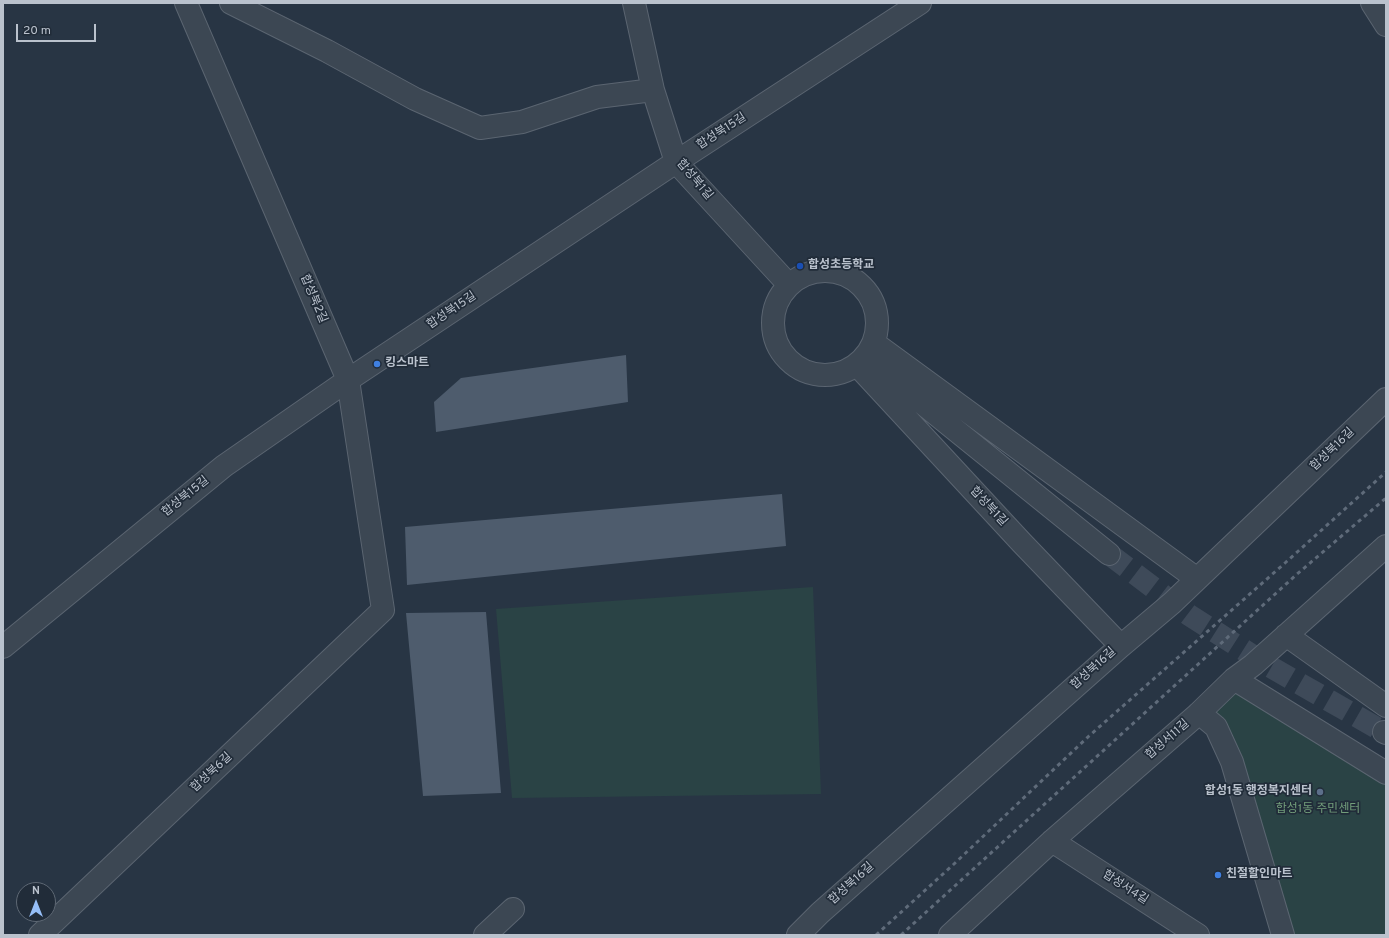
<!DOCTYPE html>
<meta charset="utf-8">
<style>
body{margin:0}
#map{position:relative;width:1389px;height:938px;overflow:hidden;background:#283544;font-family:Overpass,sans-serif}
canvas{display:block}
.frame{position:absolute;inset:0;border:4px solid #bac2cd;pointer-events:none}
.north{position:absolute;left:16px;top:882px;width:40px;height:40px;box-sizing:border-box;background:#212c39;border:1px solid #5e6874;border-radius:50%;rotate:0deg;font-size:11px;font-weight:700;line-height:16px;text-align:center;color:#bac2cd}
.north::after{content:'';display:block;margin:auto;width:14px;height:18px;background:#95bef7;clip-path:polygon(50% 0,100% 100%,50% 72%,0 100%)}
.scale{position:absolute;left:16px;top:24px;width:80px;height:18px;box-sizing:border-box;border:2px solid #bac2cd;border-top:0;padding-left:5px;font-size:12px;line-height:14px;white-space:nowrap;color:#bac2cd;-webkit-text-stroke:3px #212c39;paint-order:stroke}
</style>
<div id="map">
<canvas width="1389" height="938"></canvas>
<div class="frame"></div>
<div class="north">N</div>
<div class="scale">20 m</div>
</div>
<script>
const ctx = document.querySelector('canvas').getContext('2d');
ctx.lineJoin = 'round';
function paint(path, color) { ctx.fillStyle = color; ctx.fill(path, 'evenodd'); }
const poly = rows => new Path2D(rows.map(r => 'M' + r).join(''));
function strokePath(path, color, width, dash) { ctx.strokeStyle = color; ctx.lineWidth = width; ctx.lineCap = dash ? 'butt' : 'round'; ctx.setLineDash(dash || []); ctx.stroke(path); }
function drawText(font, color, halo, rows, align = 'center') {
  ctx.font = font + ' Overpass,"Noto Sans KR",sans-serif'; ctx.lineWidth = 3.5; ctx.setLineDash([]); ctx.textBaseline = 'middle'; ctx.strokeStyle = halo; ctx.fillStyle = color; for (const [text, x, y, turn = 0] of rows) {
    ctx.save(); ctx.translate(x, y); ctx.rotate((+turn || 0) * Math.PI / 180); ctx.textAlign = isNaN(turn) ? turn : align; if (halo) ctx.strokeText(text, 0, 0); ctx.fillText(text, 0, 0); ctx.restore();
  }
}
const green = poly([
 [813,587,821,794,512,798,496,609],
 [1234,679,1386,773,1386,935,1283,935,1232,762,1204,717]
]);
const building = poly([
 [626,355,628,402,436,432,434,402,461,378],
 [782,494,786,546,407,585,405,527],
 [486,612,501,793,423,796,406,613]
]);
const minorTunnel = poly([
 [1109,554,1189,615,1269,666,1384,732]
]);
const minor = poly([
 [231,3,327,51,415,99,480,128,522,122,597,97,653,90],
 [634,3,653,90,676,162,789,285],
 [1372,3,1386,25],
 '773 323a52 52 0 1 1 104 0a52 52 0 1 1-104 0Z',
 [874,343,1197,579],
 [865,357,1109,554],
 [857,365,1022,543,1121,646],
 [1286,635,1386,706],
 [3,647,224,466,348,380,676,162,920,3],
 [1234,679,1386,773],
 [1198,714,1204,717,1216,727,1232,762,1283,935],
 [1384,732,1386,733],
 [1052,841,1198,935],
 [40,935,383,610,348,380,186,3],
 [485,935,513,909],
 [798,935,820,913,1121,646,1172,603,1386,399],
 [950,935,1052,841,1198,714,1234,679,1253,665,1386,546]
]);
const rail = poly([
 [876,935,954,864,1089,736,1285,563,1386,472],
 [901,935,1296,575,1386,498]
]);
const markers = [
 [800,266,4,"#1a4fb4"],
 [377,364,4,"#3f7fe0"],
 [1320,792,4,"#5c6f8a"],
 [1218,875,4,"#3f7fe0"]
];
const streetNames = [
 ["합성북15길",722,132,-33],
 ["합성북1길",694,180,50],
 ["합성북2길",313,299,67],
 ["합성북15길",452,311,-34],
 ["합성북16길",1333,450,-44],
 ["합성북15길",186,497,-39],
 ["합성북1길",988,507,47],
 ["합성북16길",1094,669,-42],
 ["합성서11길",1168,740,-41],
 ["합성북6길",212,773,-43],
 ["합성북16길",852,884,-42],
 ["합성서4길",1125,888,33]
];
const poiNames = [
 ["합성초등학교",808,266],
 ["킹스마트",385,364],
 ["합성1동 행정복지센터",1312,792,"right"],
 ["친절할인마트",1226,875]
];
const parkNames = [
 ["합성1동 주민센터",1318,810]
];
paint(green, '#2a4345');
paint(building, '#4e5c6d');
strokePath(minorTunnel, '#3e4a59', 22, [22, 11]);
strokePath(minor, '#5b6571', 24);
strokePath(minor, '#3c4753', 22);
strokePath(rail, '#5f6b7a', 3, [4, 4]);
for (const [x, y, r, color] of markers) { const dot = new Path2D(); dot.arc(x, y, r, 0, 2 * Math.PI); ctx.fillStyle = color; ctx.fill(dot); strokePath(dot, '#212c39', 1.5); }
drawText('12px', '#bac2cd', '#212c39', streetNames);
drawText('bold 12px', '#bac2cd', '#212c39', poiNames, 'left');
drawText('12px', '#729d7a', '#212c39', parkNames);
</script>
